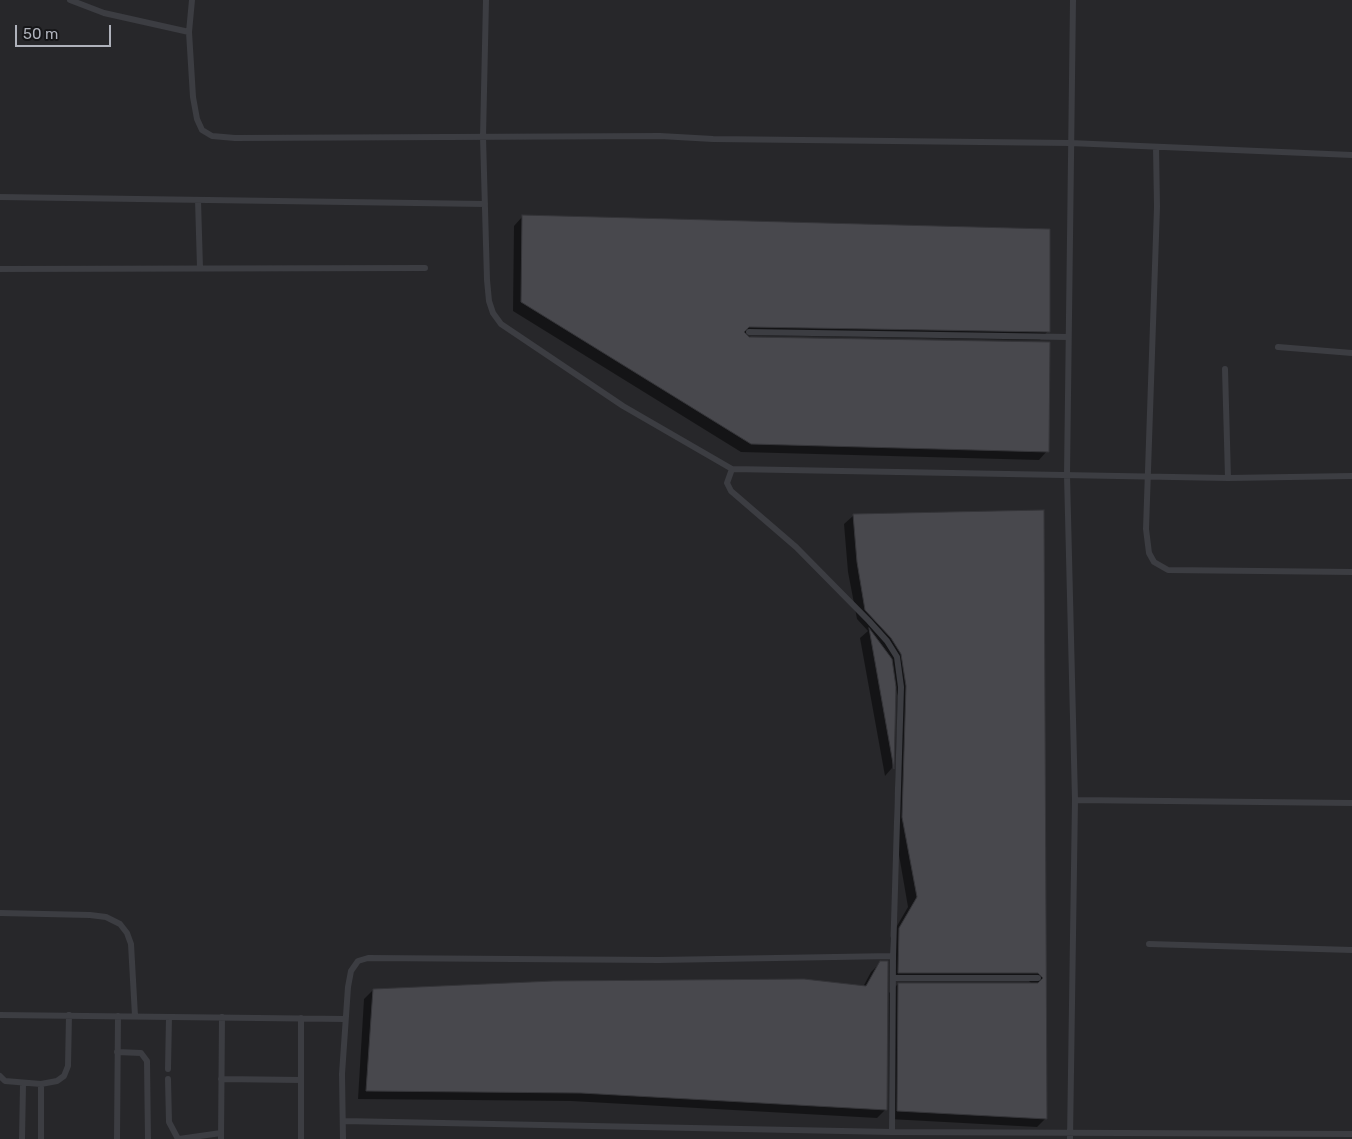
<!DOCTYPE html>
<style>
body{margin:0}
#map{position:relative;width:1352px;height:1139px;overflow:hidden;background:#1b1b1d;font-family:Rubik,sans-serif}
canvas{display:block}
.scale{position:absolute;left:15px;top:25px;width:96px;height:22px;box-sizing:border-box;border:2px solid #afb2bb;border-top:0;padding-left:6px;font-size:15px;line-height:18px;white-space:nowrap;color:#afb2bb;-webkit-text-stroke:4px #161618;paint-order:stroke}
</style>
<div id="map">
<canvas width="1352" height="1139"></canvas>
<div class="scale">50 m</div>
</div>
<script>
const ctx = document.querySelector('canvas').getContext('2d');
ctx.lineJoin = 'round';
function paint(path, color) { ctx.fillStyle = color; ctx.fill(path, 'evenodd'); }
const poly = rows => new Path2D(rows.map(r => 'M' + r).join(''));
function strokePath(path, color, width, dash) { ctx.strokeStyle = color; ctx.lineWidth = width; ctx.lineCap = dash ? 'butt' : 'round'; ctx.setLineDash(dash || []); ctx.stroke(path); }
const built = poly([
 [0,0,1352,0,1352,1139,0,1139]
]);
const shadow = poly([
 [522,217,1048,331,1040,340,746,335,1047,451,1039,460,741,452,513,311,514,226],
 [1043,511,1046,1118,1037,1127,889,1119,889,993,898,984,1032,984,1029,981,890,981,890,938,908,907,894,826,898,696,895,686,892,768,885,776,860,638,868,631,857,619,848,572,844,524,853,516],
 [881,962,886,1109,877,1118,571,1101,358,1099,364,999,373,990,863,987,871,972]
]);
const building = poly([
 [522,215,1050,229,1050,332,749,327,744,332,749,337,1050,342,1049,452,751,444,521,302,522,215],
 [1044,510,1047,1119,897,1111,898,983,1038,983,1043,978,1038,973,898,973,899,928,917,897,902,817,906,686,901,654,891,638,865,610,857,562,853,514,1044,510],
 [869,628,892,659,896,687,894,769,869,628],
 [880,961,888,961,887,1110,581,1093,366,1091,373,989,553,981,804,979,866,986,880,961]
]);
const service = poly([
 [70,0,104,13,189,32],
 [192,0,189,32,193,97,197,119,202,130,212,136,235,138,660,136,713,139,1070,143,1352,155],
 [486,0,483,137,487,280,489,301,493,313,501,324,623,406,732,469,1228,478,1352,476],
 [1156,147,1157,207,1146,529,1149,553,1154,562,1168,570,1352,572],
 [0,197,485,204],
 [198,200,200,268],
 [0,269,425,268],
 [749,332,1068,337],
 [1278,347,1352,353],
 [1225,369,1228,478],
 [732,469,727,483,731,491,796,547,869,621,887,641,897,657,901,687,893,956,892,1132],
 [1075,800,1352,803],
 [0,913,90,915,106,917,120,924,127,933,131,944,135,1016],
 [1149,944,1352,950],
 [893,978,1038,978],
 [0,1015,344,1019],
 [301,1018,301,1139],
 [117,1052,141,1053,147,1061,148,1139],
 [168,1069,169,1017],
 [0,1076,5,1081,41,1084,57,1081,64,1076,68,1066,69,1015],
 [168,1079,169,1122,178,1139],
 [221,1079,301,1080],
 [343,1121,892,1132,1352,1134],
 [22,1139,23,1085],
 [41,1139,41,1084],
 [117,1139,118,1016],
 [179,1139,221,1133],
 [221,1139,222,1017],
 [343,1139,342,1074,348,987,351,971,358,961,368,958,659,960,893,956],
 [1070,1139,1075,800,1067,475,1073,0]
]);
paint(built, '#27272a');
paint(shadow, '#0007');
paint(building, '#48484d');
strokePath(building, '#353539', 1);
strokePath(service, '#3c3d42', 6);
</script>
